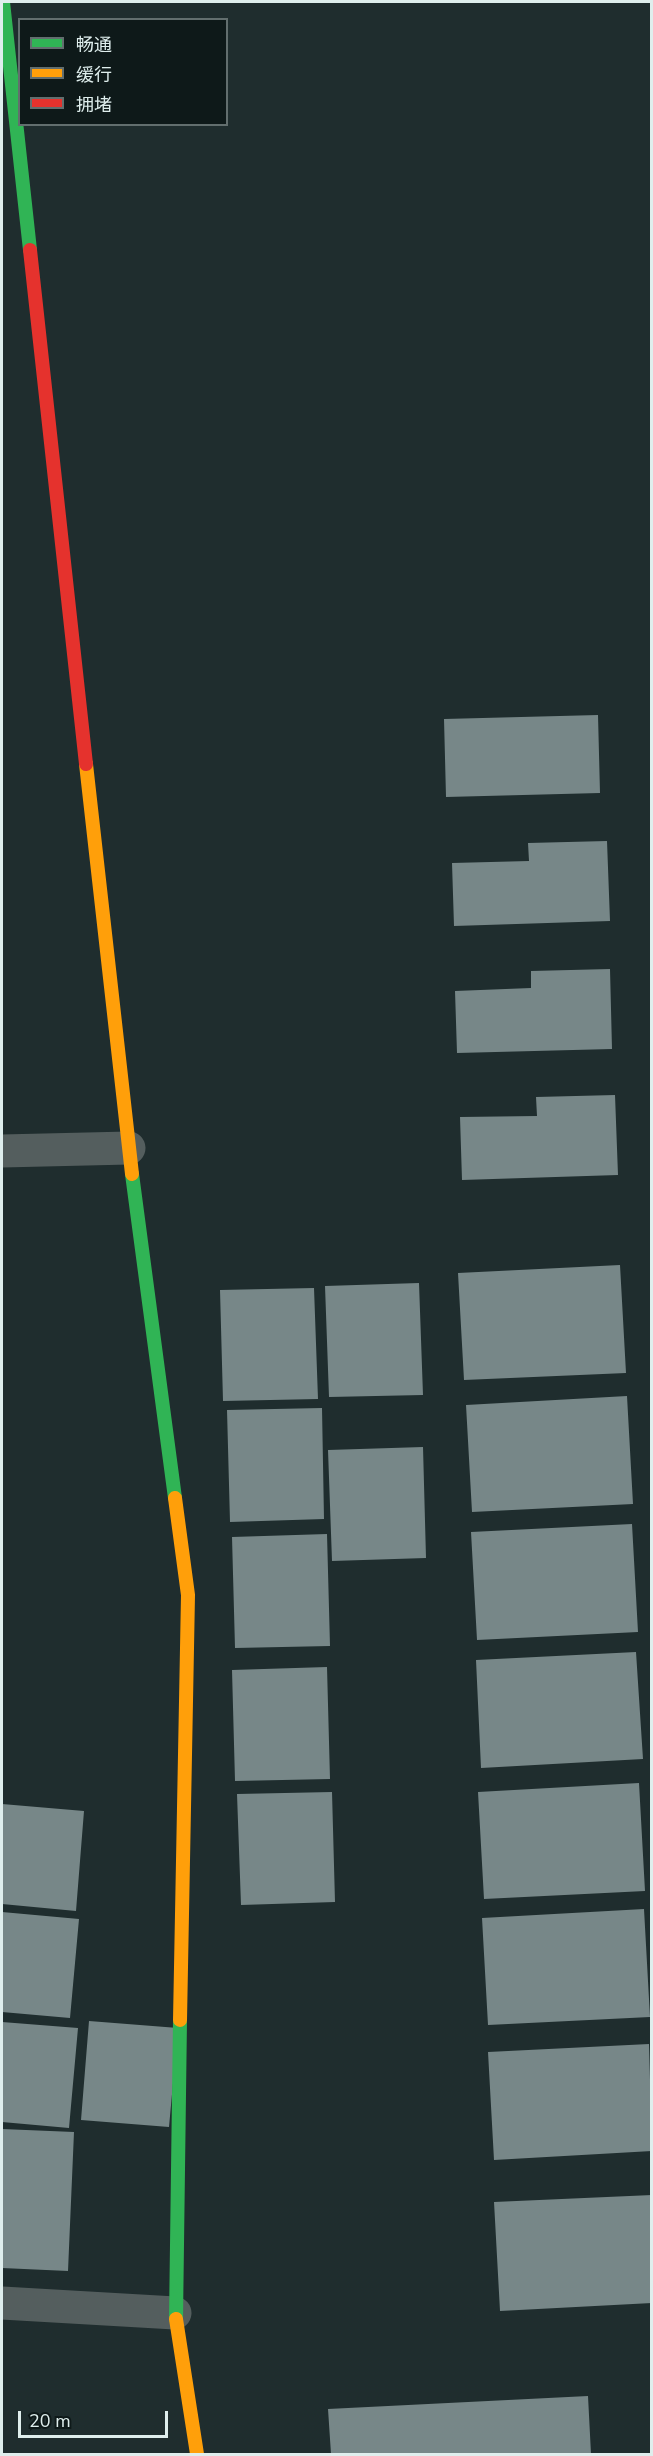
<!DOCTYPE html>
<meta charset="utf-8">
<style>
body{margin:0}
#map{position:relative;width:653px;height:2456px;overflow:hidden;background:#1f2d2e;font-family:"Nunito Sans","Noto Sans SC",sans-serif}
canvas{display:block}
.frame{position:absolute;inset:0;border:3px solid #dfeeed;pointer-events:none}
.legend{position:absolute;left:18px;top:18px;width:210px;height:108px;box-sizing:border-box;background:#0e1919;border:2px solid #626e6e;margin:0;padding:8px 10px;list-style:none;font-size:18px;color:#dfeeed}
.legend li{display:flex;align-items:center;gap:12px;height:30px}
.legend b{width:30px;border:2px solid #626e6e}
.scale{position:absolute;left:18px;top:2411px;width:150px;height:27px;box-sizing:border-box;border:3px solid #dfeeed;border-top:0;padding-left:8px;font-size:18px;line-height:21px;white-space:nowrap;color:#dfeeed;-webkit-text-stroke:4px #0e1919;paint-order:stroke}
</style>
<div id="map">
<canvas width="653" height="2456"></canvas>
<div class="frame"></div>
<ul class="legend">
<li><b style="height:8px;background:#30b455"></b>畅通</li>
<li><b style="height:8px;background:#ff9f0a"></b>缓行</li>
<li><b style="height:8px;background:#e5322d"></b>拥堵</li>
</ul>
<div class="scale">20 m</div>
</div>
<script>
const ctx = document.querySelector('canvas').getContext('2d');
ctx.lineJoin = 'round';
function paint(path, color) { ctx.fillStyle = color; ctx.fill(path, 'evenodd'); }
const poly = rows => new Path2D(rows.map(r => 'M' + r).join(''));
function strokePath(path, color, width, dash) { ctx.strokeStyle = color; ctx.lineWidth = width; ctx.lineCap = dash ? 'butt' : 'round'; ctx.setLineDash(dash || []); ctx.stroke(path); }
const building = poly([
 [598,715,600,793,446,797,444,719],
 [607,841,610,921,454,926,452,863,529,861,528,843],
 [610,969,612,1049,457,1053,455,991,531,988,531,971],
 [615,1095,618,1175,462,1180,460,1117,537,1116,536,1097],
 [620,1265,626,1373,464,1380,458,1273],
 [419,1283,423,1395,329,1397,325,1286],
 [314,1288,318,1399,223,1401,220,1290],
 [627,1396,633,1504,472,1512,466,1405],
 [322,1408,324,1519,230,1522,227,1410],
 [423,1447,426,1558,332,1561,328,1450],
 [632,1524,638,1632,477,1640,471,1532],
 [327,1534,330,1646,235,1648,232,1537],
 [636,1652,643,1759,481,1768,476,1660],
 [327,1667,330,1779,235,1781,232,1670],
 [639,1783,645,1891,484,1899,478,1792],
 [332,1792,335,1902,241,1905,237,1794],
 [2,1804,84,1811,76,1911,2,1904],
 [644,1909,650,2017,488,2025,482,1918],
 [2,1912,79,1919,70,2018,2,2012],
 [89,2021,178,2028,169,2127,81,2120],
 [2,2022,78,2028,69,2128,2,2122],
 [649,2044,652,2151,494,2160,488,2052],
 [2,2129,74,2132,68,2271,2,2268],
 [652,2195,652,2303,500,2311,494,2202],
 [588,2396,591,2454,331,2454,328,2409]
]);
const street = poly([
 [2,1151,129,1148],
 [2,2303,175,2313]
]);
const fast = poly([
 [3,2,30,250],
 [132,1174,175,1498],
 [176,2319,180,2020]
]);
const slow = poly([
 [86,764,132,1174],
 [175,1498,188,1595,180,2020],
 [176,2319,197,2454]
]);
const jam = poly([
 [30,250,86,764]
]);
paint(building, '#778788');
strokePath(street, '#545e5e', 33);
strokePath(fast, '#30b455', 14);
strokePath(slow, '#ff9f0a', 14);
strokePath(jam, '#e5322d', 14);
</script>
